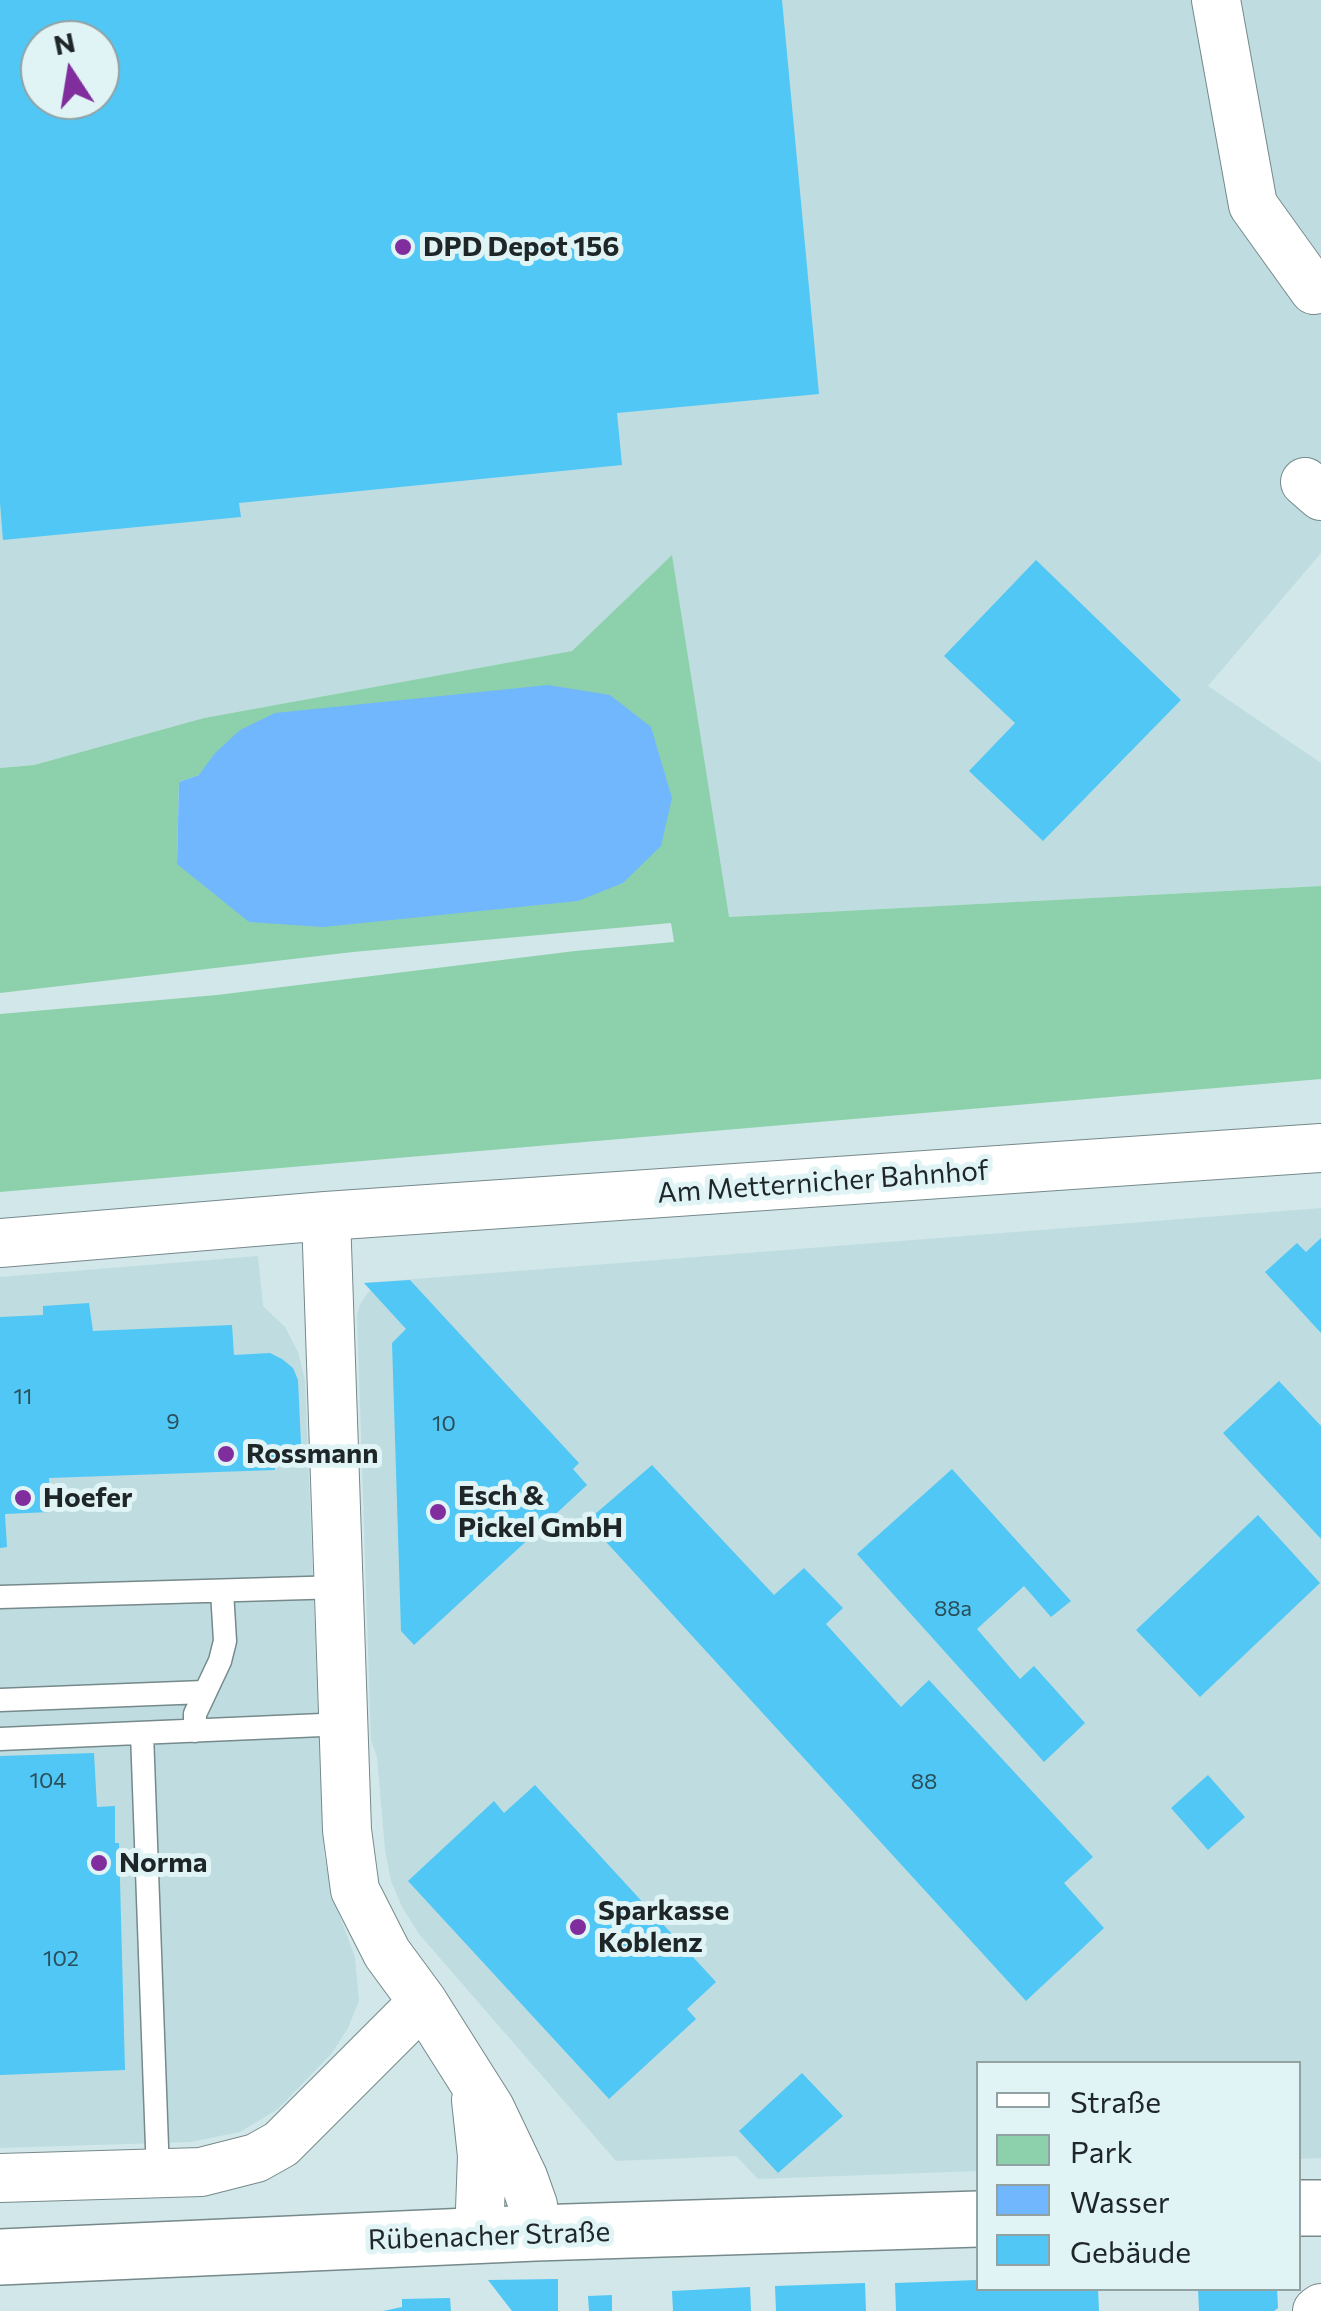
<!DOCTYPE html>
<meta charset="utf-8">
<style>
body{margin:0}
#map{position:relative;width:1321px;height:2311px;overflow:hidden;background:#d2e7e9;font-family:Commissioner,sans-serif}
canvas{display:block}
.legend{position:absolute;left:976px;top:2061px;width:325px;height:230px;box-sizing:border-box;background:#e0f4f6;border:2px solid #92a2a3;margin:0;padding:12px 18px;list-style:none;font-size:30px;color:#1e2627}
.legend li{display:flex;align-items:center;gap:20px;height:50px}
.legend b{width:50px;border:2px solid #92a2a3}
.north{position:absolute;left:20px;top:20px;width:100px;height:100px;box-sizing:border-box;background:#e0f4f6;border:2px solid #92a2a3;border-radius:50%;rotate:348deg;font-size:28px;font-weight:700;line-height:40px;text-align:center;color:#1e2627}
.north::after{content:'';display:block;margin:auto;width:35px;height:45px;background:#802e9d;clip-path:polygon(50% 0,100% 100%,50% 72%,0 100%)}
</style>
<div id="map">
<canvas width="1321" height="2311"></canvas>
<ul class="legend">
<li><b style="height:12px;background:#fff"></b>Straße</li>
<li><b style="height:28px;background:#8dd1ac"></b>Park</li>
<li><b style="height:28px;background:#70b7fd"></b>Wasser</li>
<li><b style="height:28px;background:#50c7f5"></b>Gebäude</li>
</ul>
<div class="north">N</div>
</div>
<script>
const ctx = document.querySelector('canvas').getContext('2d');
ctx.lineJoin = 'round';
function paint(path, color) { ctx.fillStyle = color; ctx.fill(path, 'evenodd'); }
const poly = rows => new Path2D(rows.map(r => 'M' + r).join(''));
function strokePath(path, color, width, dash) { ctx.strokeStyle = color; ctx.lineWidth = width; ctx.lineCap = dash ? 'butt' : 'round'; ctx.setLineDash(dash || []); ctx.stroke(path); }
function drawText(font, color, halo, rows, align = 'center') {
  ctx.font = font + ' Commissioner,sans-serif'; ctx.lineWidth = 10; ctx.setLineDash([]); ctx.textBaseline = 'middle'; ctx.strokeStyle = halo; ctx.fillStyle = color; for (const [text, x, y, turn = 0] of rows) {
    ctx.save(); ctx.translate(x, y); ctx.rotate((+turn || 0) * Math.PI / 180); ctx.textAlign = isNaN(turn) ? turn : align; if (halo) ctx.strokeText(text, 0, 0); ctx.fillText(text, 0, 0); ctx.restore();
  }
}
const built = poly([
 [0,0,1321,0,1321,553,1208,686,1321,763,1321,886,728,917,672,556,573,651,204,718,34,765,0,768],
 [40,40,100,40,100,100,40,100],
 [1321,1208,1321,2158,1299,2159,1298,2064,978,2064,978,2171,758,2179,736,2156,616,2161,419,1934,402,1907,391,1881,385,1850,377,1757,371,1741,357,1314,361,1302,371,1289,364,1283],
 [258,1256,263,1306,285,1327,298,1352,305,1380,324,1854,333,1898,355,1957,359,2001,348,2028,332,2053,278,2109,240,2132,191,2142,0,2148,0,1277]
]);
const green = poly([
 [672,555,729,917,1321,886,1321,1079,0,1192,0,1014,217,995,575,951,674,942,671,923,353,952,0,993,0,768,34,765,204,718,572,651],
 [199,775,177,865,179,782]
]);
const water = poly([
 [548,685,610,695,651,727,672,798,661,846,623,883,578,901,323,927,249,922,177,864,179,782,199,775,215,753,240,730,275,713]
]);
const building = poly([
 [0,0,782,0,819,394,617,413,622,465,239,503,241,517,3,540,0,503],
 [40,40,100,40,100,100,40,100],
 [1036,560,1181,700,1043,841,969,771,1015,723,944,656],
 [1321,1238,1321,1333,1265,1272,1297,1243,1306,1252],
 [410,1280,579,1463,573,1469,587,1485,414,1645,401,1631,392,1343,406,1329,364,1283],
 [89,1303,93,1331,232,1325,234,1355,270,1353,282,1359,293,1368,298,1380,302,1465,275,1467,275,1470,49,1478,50,1512,5,1514,7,1547,0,1548,0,1317,43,1315,43,1306],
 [1279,1381,1321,1426,1321,1539,1223,1433],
 [652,1465,774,1595,804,1568,843,1608,826,1624,901,1707,929,1680,1093,1857,1064,1883,1104,1928,1026,2001,587,1521],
 [952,1469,1071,1601,1051,1617,1024,1586,977,1629,1020,1679,1034,1666,1085,1723,1044,1762,857,1554],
 [1258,1515,1320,1583,1200,1697,1136,1630],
 [94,1753,97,1807,115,1806,115,1843,119,1843,125,2070,0,2075,0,1756],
 [1208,1775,1245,1817,1208,1850,1171,1808],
 [535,1785,716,1982,687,2009,696,2019,609,2099,408,1881,494,1801,504,1813],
 [802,2073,843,2116,778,2173,739,2131],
 [558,2279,558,2311,512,2311,488,2280],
 [978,2280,978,2288,1098,2288,1099,2311,896,2311,895,2283],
 [865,2283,866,2311,776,2311,775,2286],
 [750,2287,751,2311,673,2311,672,2291],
 [1198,2288,1277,2288,1278,2308,1274,2311,1199,2311],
 [612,2295,612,2311,589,2311,588,2296],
 [450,2298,451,2311,383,2311,402,2307,402,2299]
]);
const service = poly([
 [0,1597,341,1587],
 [0,1700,204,1692],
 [195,1731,195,1714,220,1661,225,1641,222,1591],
 [142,1733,158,2174],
 [0,1739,345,1724]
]);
const minor = poly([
 [1216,0,1253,205,1314,290],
 [1305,482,1321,496],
 [326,1216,347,1830,355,1890,387,1953,423,2002,490,2108,523,2177,533,2205,535,2233],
 [0,1243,326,1216,1321,1148],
 [476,2100,482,2156,479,2236],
 [0,2178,201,2172,256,2158,281,2144,423,2002],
 [1317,2311,1321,2308]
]);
const secondary = poly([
 [1298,2208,1321,2208],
 [0,2257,535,2233,978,2219]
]);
const markers = [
 [403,247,10,"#802e9d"],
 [226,1454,10,"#802e9d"],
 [23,1498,10,"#802e9d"],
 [438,1512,10,"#802e9d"],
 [99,1863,10,"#802e9d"],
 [578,1927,10,"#802e9d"]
];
const numberNames = [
 ["11",23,1397],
 ["9",173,1422],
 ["10",444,1424],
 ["88a",953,1609],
 ["104",48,1781],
 ["88",924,1782],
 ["102",61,1959]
];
const poiNames = [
 ["DPD Depot 156",423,247],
 ["Rossmann",246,1454],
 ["Esch &",458,1496],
 ["Pickel GmbH",458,1528],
 ["Hoefer",43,1498],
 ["Norma",119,1863],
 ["Sparkasse",598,1911],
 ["Koblenz",598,1943]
];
const streetNames = [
 ["Am Metternicher Bahnhof",823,1182,-4],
 ["Rübenacher Straße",489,2236,-2]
];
paint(built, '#bfdde0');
paint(green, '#8dd1ac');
paint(water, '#70b7fd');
paint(building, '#50c7f5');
strokePath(service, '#76898b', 25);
strokePath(minor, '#76898b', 50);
strokePath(secondary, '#76898b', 58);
strokePath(service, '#fff', 22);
strokePath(minor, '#fff', 48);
strokePath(secondary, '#fff', 55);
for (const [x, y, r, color] of markers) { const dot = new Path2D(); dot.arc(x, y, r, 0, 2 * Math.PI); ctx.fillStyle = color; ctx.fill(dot); strokePath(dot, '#e0f4f6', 4); }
drawText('22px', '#2a4e5a', null, numberNames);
drawText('bold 28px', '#1e2627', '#e0f4f6', poiNames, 'left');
drawText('28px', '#1e2627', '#e0f4f6', streetNames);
</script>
